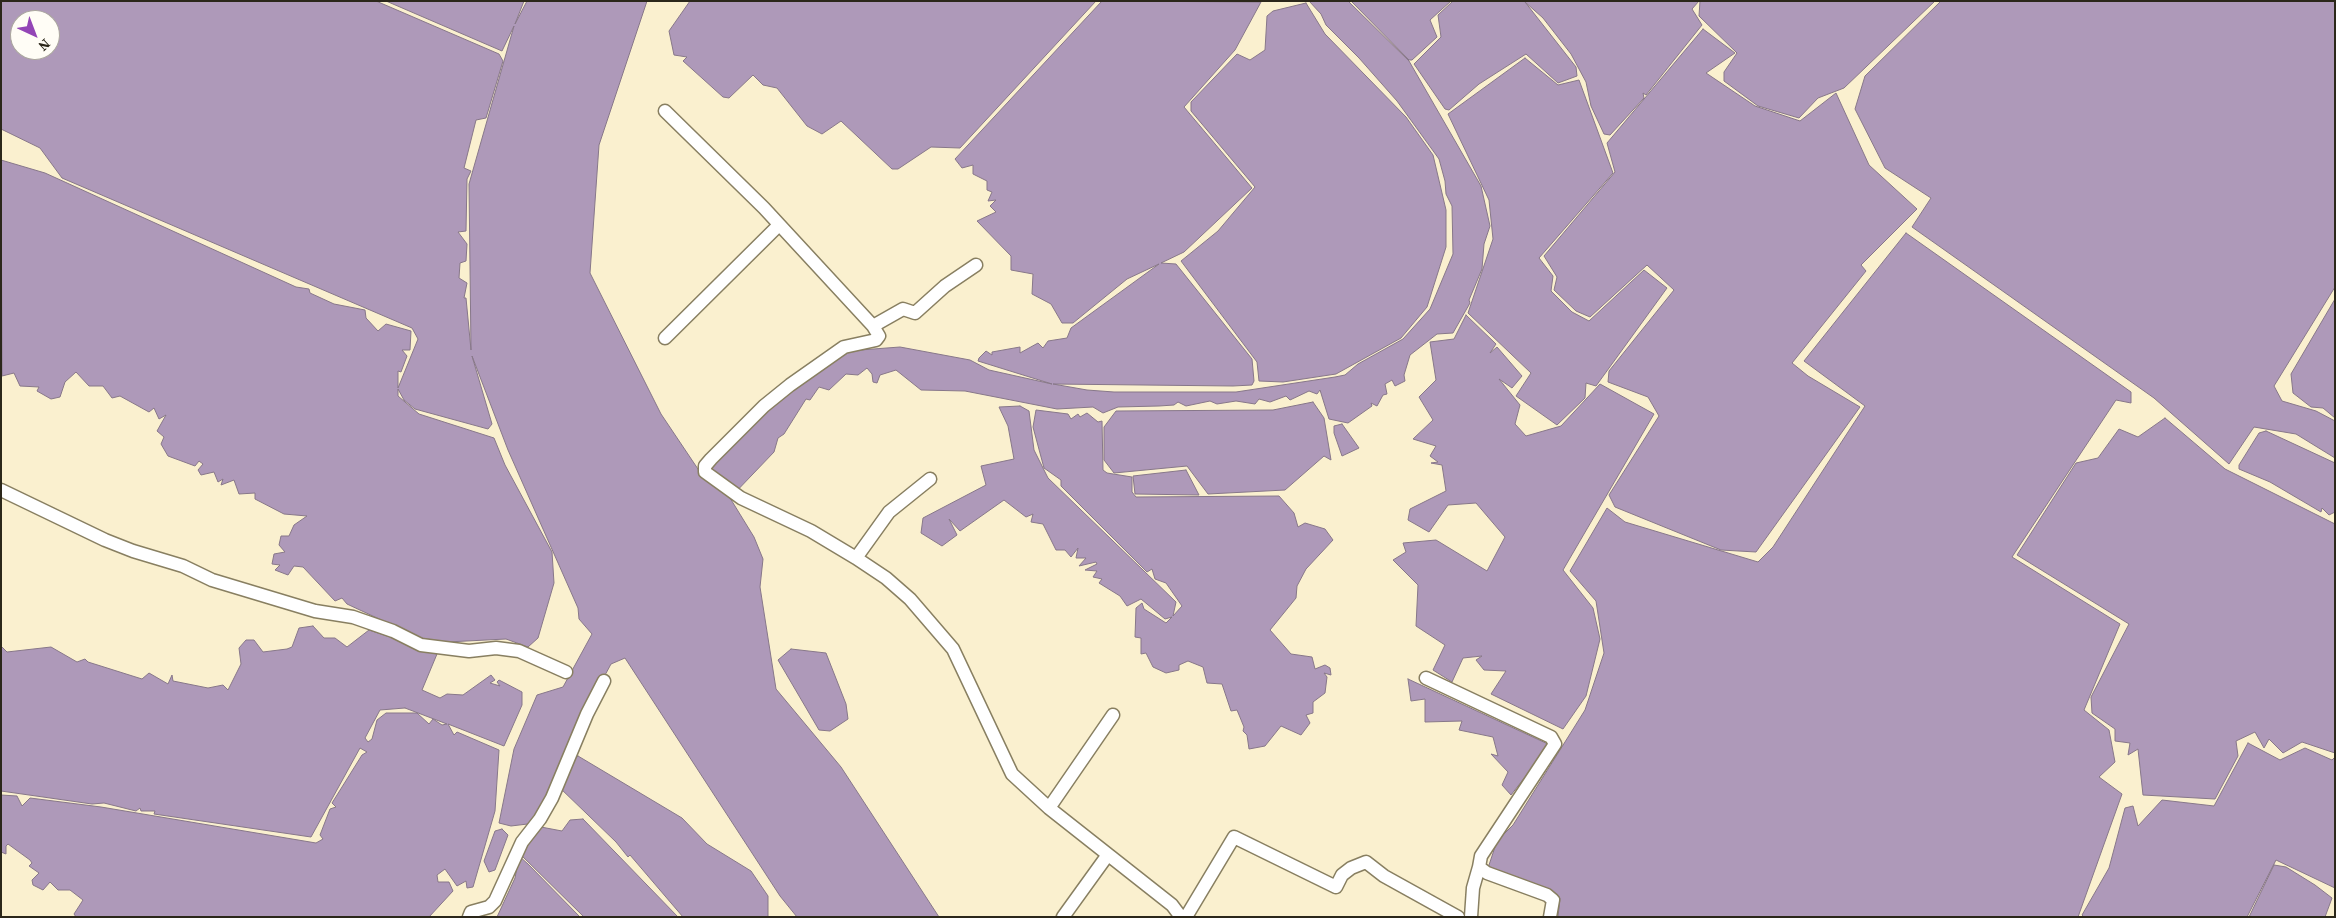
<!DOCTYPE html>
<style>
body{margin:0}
#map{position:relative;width:2336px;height:918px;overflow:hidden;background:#faf0cf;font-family:"Source Serif 4",serif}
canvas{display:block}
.frame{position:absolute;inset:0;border:2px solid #2b271a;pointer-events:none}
.north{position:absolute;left:10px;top:10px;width:50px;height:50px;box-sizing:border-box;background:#fffdf6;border:1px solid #aaa79e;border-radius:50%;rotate:137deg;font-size:14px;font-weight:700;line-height:20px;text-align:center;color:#2b271a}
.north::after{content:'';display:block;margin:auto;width:18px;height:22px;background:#9345b6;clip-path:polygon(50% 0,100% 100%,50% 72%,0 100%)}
</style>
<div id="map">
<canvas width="2336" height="918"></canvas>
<div class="frame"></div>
<div class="north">N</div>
</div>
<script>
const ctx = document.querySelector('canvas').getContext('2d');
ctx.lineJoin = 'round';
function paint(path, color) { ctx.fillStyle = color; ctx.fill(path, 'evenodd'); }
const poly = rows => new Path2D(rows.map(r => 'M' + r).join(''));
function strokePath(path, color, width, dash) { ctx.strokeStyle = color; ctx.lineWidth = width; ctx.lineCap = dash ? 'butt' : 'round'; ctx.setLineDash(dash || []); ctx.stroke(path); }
const water = poly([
 [1,1,376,1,499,54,503,61,486,118,476,120,464,168,471,171,467,179,466,231,458,232,467,244,466,261,460,263,459,278,467,283,464,298,466,298,471,350,469,184,514,26,502,51,386,1,524,1,515,24,527,1,647,1,599,145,590,273,661,414,704,478,714,462,775,400,847,351,900,347,970,360,989,370,1052,384,978,361,979,358,986,351,992,355,992,352,1020,347,1020,353,1038,343,1043,348,1048,341,1067,338,1071,328,1159,264,1127,279,1073,323,1062,323,1051,304,1032,294,1033,274,1011,270,1011,256,977,221,996,212,990,206,996,200,988,201,992,192,987,190,987,181,973,174,973,165,962,168,955,159,1102,1,1261,2,1235,50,1184,107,1252,188,1184,252,1161,263,1176,264,1252,359,1254,381,1252,385,1233,386,1053,384,1087,390,1114,392,1236,392,1335,377,1345,375,1358,364,1403,339,1430,309,1453,254,1452,206,1446,194,1445,181,1439,159,1397,101,1359,58,1326,25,1321,14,1309,1,1348,1,1409,61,1481,186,1490,226,1484,244,1482,269,1469,300,1470,303,1453,333,1437,334,1410,355,1404,375,1405,381,1395,386,1392,380,1385,384,1387,394,1383,395,1377,406,1371,403,1372,406,1348,423,1329,419,1320,390,1317,394,1309,391,1290,400,1286,396,1270,402,1259,399,1255,404,1236,401,1217,404,1210,401,1186,406,1178,402,1174,405,1159,406,1118,407,1103,413,1093,407,1057,409,965,391,921,390,896,370,880,375,877,383,873,382,872,374,867,368,858,375,846,374,829,390,819,387,810,400,806,399,784,434,778,438,774,452,730,498,754,537,763,559,760,587,776,689,841,767,939,917,797,917,780,896,625,658,611,664,584,714,544,822,511,826,499,823,514,749,537,695,563,687,592,634,579,619,578,608,508,450,472,356,492,424,488,429,415,409,404,400,398,389,398,396,419,414,494,438,505,465,552,552,554,583,538,638,528,647,506,639,447,642,420,638,347,604,342,598,335,601,303,567,294,566,288,575,275,570,280,565,272,564,274,554,285,552,279,545,281,536,289,536,294,525,307,516,284,514,255,499,255,493,239,494,234,480,221,485,223,479,218,482,214,472,201,475,198,470,203,464,199,461,195,466,168,456,161,444,164,437,157,431,166,415,159,419,154,408,149,412,120,396,112,398,103,386,89,386,76,372,65,382,60,397,51,399,37,391,39,387,20,386,14,373,2,376,1,160,45,173,296,287,309,289,310,293,334,304,365,310,366,318,378,331,386,324,411,331,410,350,402,350,407,356,401,372,398,371,398,388,418,339,412,328,62,178,40,148,1,129,1,1],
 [20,20,50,20,50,50,20,50,20,20],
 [690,1,1096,1,960,148,931,147,898,169,892,169,841,121,822,134,807,126,777,88,763,85,753,75,729,98,723,97,683,61,687,57,674,55,669,31,690,1],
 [1351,1,1451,1,1430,20,1437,37,1412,60,1409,60,1351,1],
 [1453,1,1699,1,1692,9,1702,25,1646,95,1643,93,1644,98,1610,135,1604,134,1591,106,1586,82,1571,54,1543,18,1525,2,1576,67,1577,76,1558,83,1526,54,1479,84,1449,110,1445,109,1414,64,1441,37,1438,15,1453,1],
 [1700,1,1935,1,1844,88,1818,98,1799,118,1758,106,1724,81,1724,72,1737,53,1699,16,1700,1],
 [1941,1,2335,1,2335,287,2274,386,2282,401,2316,411,2335,421,2335,458,2296,434,2254,427,2229,464,2154,398,1912,227,1931,198,1885,168,1855,109,1865,76,1941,1],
 [1306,3,1325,34,1406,117,1433,155,1446,210,1446,247,1427,307,1401,338,1336,374,1283,382,1259,381,1257,362,1181,261,1218,231,1255,187,1191,111,1191,102,1237,54,1250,60,1265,50,1267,16,1273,11,1306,3],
 [1703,29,1735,53,1706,73,1755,106,1800,121,1836,93,1869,165,1917,209,1861,265,1866,271,1792,363,1808,376,1860,407,1756,552,1721,550,1615,507,1609,495,1659,416,1648,397,1608,382,1609,371,1674,290,1647,265,1590,317,1576,311,1554,290,1557,277,1544,256,1615,172,1607,143,1703,29],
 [1525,58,1558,85,1579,80,1613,173,1539,258,1553,276,1551,291,1572,312,1589,321,1644,270,1667,288,1596,386,1586,383,1585,398,1557,425,1516,396,1531,373,1468,313,1493,239,1489,200,1448,114,1525,58],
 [1906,233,2131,392,2131,403,2116,400,2012,557,2120,624,2084,710,2109,730,2115,762,2099,777,2122,794,2078,917,1558,917,1560,898,1548,890,1488,868,1497,841,1513,825,1585,710,1604,653,1596,601,1570,571,1607,508,1625,522,1758,562,1773,547,1865,406,1804,361,1906,233],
 [2335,299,2335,418,2323,408,2311,407,2293,393,2291,374,2335,299],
 [1466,315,1496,344,1490,353,1497,347,1522,376,1512,388,1499,379,1520,405,1515,424,1526,436,1561,426,1600,384,1654,414,1563,570,1593,608,1600,639,1586,696,1563,729,1491,694,1506,671,1484,670,1476,660,1482,656,1463,658,1452,682,1433,670,1445,645,1416,626,1418,585,1393,560,1406,552,1403,543,1436,540,1487,571,1505,537,1476,503,1448,505,1429,532,1408,520,1410,509,1446,491,1442,465,1431,463,1438,462,1430,456,1436,446,1413,439,1433,420,1419,397,1436,380,1430,342,1454,339,1466,315],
 [1313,402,1324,418,1331,460,1324,456,1285,490,1208,494,1187,466,1114,473,1104,460,1104,427,1116,411,1273,410,1313,402],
 [1020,406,1029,411,1034,450,1048,478,1176,602,1173,616,1182,606,1166,583,1155,579,1152,569,1147,572,1061,486,1061,480,1044,468,1033,427,1036,410,1068,414,1071,419,1078,414,1080,417,1087,413,1098,422,1102,421,1103,470,1107,473,1132,477,1132,492,1136,497,1279,496,1294,513,1298,527,1305,523,1325,529,1333,540,1306,569,1297,586,1296,598,1270,630,1291,654,1312,657,1315,669,1325,665,1330,668,1331,675,1324,673,1327,677,1325,693,1313,702,1313,713,1306,715,1310,723,1301,735,1281,726,1265,746,1249,749,1247,735,1243,731,1244,727,1237,710,1231,711,1222,684,1207,683,1203,667,1188,661,1179,665,1179,670,1166,673,1153,667,1146,653,1141,654,1141,638,1135,637,1136,608,1142,603,1144,609,1166,623,1172,617,1165,619,1141,599,1127,606,1120,596,1099,583,1102,579,1093,577,1097,571,1085,570,1097,564,1096,562,1079,566,1086,558,1076,558,1078,548,1071,557,1065,550,1056,550,1043,524,1031,522,1033,514,1026,517,1004,500,960,531,949,519,957,535,942,546,921,533,923,518,986,485,981,466,1014,459,1008,426,999,407,1020,406],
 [2165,418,2225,469,2335,524,2335,753,2302,742,2283,753,2269,739,2264,748,2255,732,2236,741,2238,756,2215,799,2143,795,2138,749,2128,755,2130,743,2115,741,2115,729,2092,713,2091,697,2129,624,2017,555,2076,463,2098,458,2119,429,2138,437,2165,418],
 [1342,424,1359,448,1342,456,1334,433,1334,426,1342,424],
 [2266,431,2335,463,2335,512,2329,515,2322,508,2321,512,2270,482,2239,469,2239,465,2259,433,2266,431],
 [1186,470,1199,495,1135,494,1133,476,1186,470],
 [313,626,324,638,335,638,347,647,369,630,405,642,416,649,437,654,422,690,440,698,447,694,463,695,491,675,495,680,490,683,500,686,497,682,499,680,522,692,522,705,504,746,448,724,454,735,457,732,499,750,495,811,473,887,467,888,466,881,457,886,445,869,437,875,438,882,449,882,453,891,429,917,76,917,74,914,83,900,70,890,58,890,50,882,43,890,33,885,32,880,39,873,29,866,32,863,30,860,8,844,6,846,6,854,1,852,1,795,17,796,22,806,30,798,101,807,316,843,323,839,320,835,330,809,336,807,332,803,362,755,367,752,360,748,311,837,154,814,155,811,141,811,140,808,136,811,104,803,92,804,1,791,1,646,7,652,51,647,77,662,85,659,88,662,142,679,149,673,168,684,172,675,173,681,208,688,223,685,228,690,241,664,239,648,246,640,254,640,263,652,287,649,292,647,299,628,313,626],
 [405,708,447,724,442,725,433,719,429,724,417,713,386,713,377,720,372,739,368,742,365,738,380,710,405,708],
 [791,649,826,653,846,704,848,719,830,731,819,730,778,660,791,649],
 [1408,679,1550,745,1511,795,1502,785,1508,772,1491,754,1498,756,1493,737,1459,730,1462,721,1425,722,1425,699,1411,701,1408,679],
 [2248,743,2280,760,2305,748,2332,760,2335,757,2335,888,2276,860,2247,917,2084,917,2082,915,2109,868,2125,808,2133,806,2138,826,2162,800,2214,806,2248,743],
 [578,756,682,818,707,844,751,871,768,896,768,917,683,917,630,855,628,857,616,842,559,787,568,763,578,756],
 [583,819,678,917,584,917,520,854,541,827,562,831,570,820,583,819],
 [502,829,508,835,495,870,489,872,484,861,495,831,502,829],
 [519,856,528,864,580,917,497,917,515,878,519,856],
 [2274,865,2286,867,2315,885,2332,898,2325,917,2249,917,2274,865]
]);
const minor = poly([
 [665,111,764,208,873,326,879,336,876,340,844,347,790,385,764,406,711,459,705,466,705,472,741,498,811,531,856,558,886,578,910,599,953,649,1012,774,1049,808,1172,905,1181,917],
 [873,326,903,309,915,313,945,286,976,265],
 [665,338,779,225],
 [1,490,105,540,133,551,183,566,212,580,315,611,353,617,393,631,421,645,469,651,496,648,519,651,566,672],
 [856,558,889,512,930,479],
 [1426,678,1551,737,1555,744,1481,856,1479,867,1487,873,1547,895,1553,900,1550,917],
 [1049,808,1113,715],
 [469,917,471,912,489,907,495,901,522,842,540,819,552,798,587,714,604,681],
 [1063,917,1107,856],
 [1186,917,1234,837,1336,887,1342,875,1351,868,1366,862,1384,876,1458,917],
 [1471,917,1473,888,1479,867]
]);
paint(water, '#ae99b9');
strokePath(water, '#877789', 1);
strokePath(minor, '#887f61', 15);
strokePath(minor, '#fff', 12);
</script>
